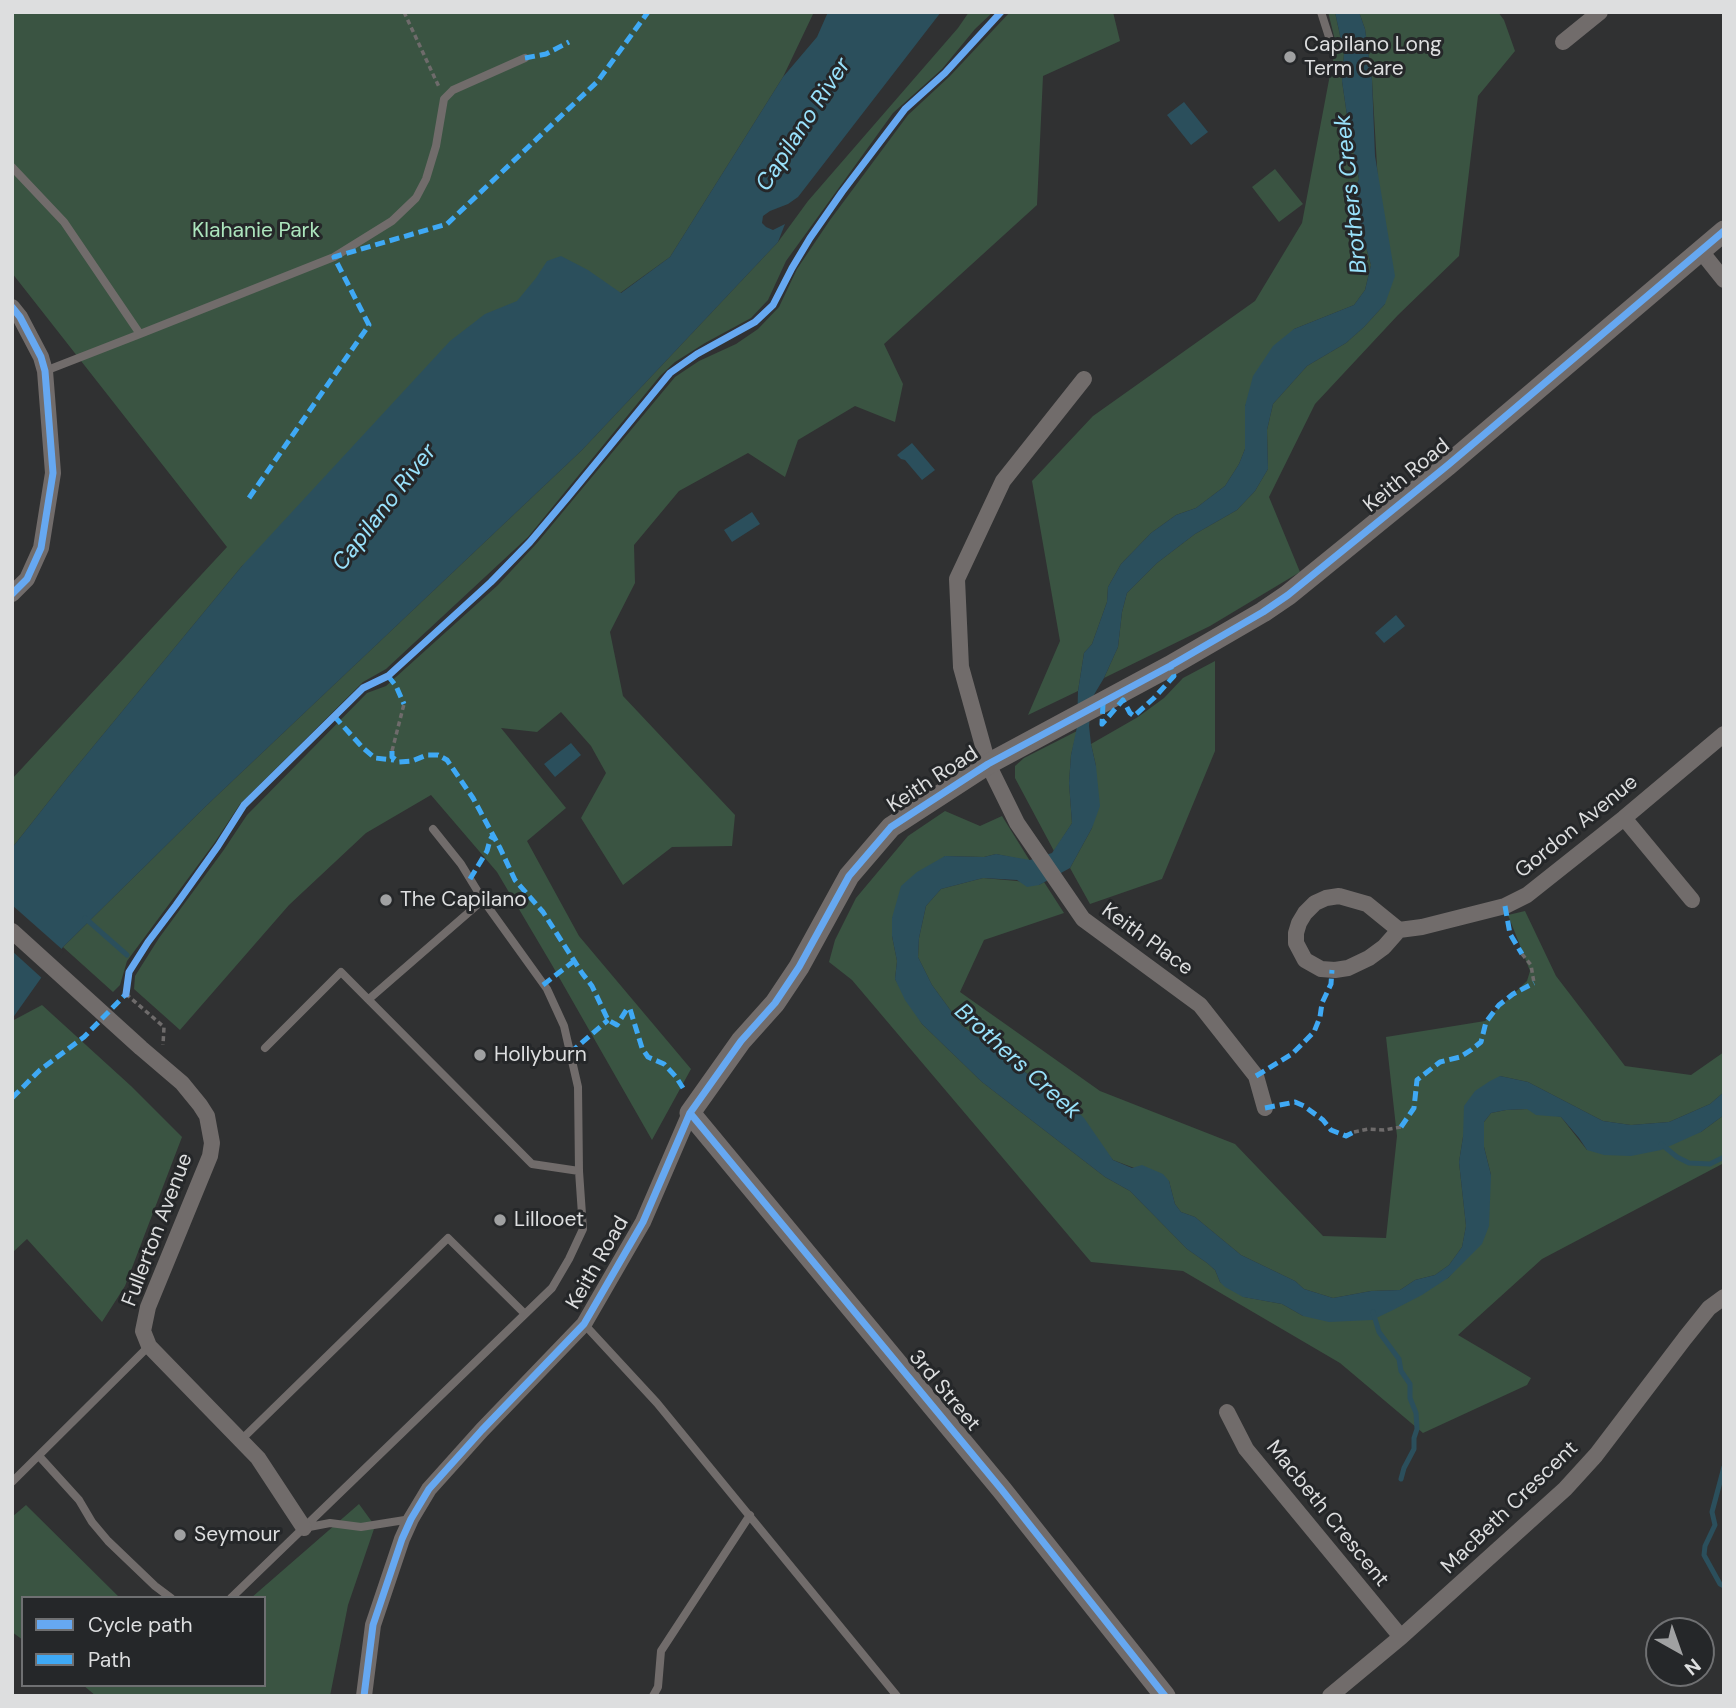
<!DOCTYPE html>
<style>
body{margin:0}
#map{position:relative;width:1736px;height:1708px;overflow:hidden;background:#303132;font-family:"DM Sans",sans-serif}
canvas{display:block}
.frame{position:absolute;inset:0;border:14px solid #dddedf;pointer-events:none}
.legend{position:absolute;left:21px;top:1596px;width:245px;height:91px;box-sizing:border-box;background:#252729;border:2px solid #6f7072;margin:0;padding:9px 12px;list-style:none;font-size:21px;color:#dddedf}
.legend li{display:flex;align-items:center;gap:14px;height:35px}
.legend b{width:35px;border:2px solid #6f7072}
.north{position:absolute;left:1645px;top:1617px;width:70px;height:70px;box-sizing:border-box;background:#252729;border:2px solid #6f7072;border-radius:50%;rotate:140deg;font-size:19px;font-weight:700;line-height:28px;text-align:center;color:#dddedf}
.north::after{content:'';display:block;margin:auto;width:24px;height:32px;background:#a0a1a2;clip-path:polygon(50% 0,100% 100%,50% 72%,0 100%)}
</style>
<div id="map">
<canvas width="1736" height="1708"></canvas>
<div class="frame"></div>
<ul class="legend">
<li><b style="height:9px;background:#66a8f1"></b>Cycle path</li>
<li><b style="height:9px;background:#3fa9f5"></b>Path</li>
</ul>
<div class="north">N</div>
</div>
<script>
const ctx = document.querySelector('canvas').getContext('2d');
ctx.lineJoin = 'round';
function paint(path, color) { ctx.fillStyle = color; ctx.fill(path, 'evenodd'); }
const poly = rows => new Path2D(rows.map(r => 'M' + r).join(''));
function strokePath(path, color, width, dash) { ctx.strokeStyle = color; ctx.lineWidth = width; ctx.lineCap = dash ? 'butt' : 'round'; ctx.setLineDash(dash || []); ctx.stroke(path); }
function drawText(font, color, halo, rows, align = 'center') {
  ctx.font = font + ' "DM Sans",sans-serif'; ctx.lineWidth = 6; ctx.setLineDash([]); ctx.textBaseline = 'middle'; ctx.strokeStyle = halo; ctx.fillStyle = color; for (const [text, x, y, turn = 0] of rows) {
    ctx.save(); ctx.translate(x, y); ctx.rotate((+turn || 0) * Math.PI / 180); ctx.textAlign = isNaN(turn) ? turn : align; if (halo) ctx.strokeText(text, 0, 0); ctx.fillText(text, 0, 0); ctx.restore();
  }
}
const green = poly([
 [12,12,814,12,783,77,670,257,242,566,68,777,12,848,12,779,227,547,12,273],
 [969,12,993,12,975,29,942,69,893,113,786,261,768,300,751,318,705,343,675,362,660,376,528,537,386,669,363,682,240,804,215,842,127,961,120,985,113,992,63,947,206,806,582,450,778,242,808,201,958,28],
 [1010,12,1113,12,1120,41,1043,76,1037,205,884,344,903,384,895,422,855,406,798,440,785,477,748,453,679,491,634,545,635,583,610,632,623,696,735,815,732,846,672,847,623,885,581,818,606,773,591,746,561,712,537,732,501,728,566,808,527,841,579,936,691,1069,652,1140,552,965,497,872,431,795,366,833,289,905,180,1030,134,989,135,976,159,938,223,851,247,815,367,693,386,686,498,585,537,543,675,377,699,361,736,344,758,329,779,307,797,269,830,220,908,115,950,76],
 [1328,12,1335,12,1344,54,1342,81,1349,129,1359,179,1354,191,1357,224,1364,240,1371,265,1365,290,1354,305,1294,329,1245,406,1245,449,1239,464,1225,486,1196,508,1176,515,1151,533,1121,564,1108,587,1107,602,1092,644,1084,653,1078,691,1028,715,1060,641,1032,481,1093,416,1255,301,1302,223,1332,64,1336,50,1334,36],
 [1359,12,1498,12,1504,20,1515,51,1478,96,1459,256,1398,315,1315,404,1269,497,1300,572,1210,626,1104,678,1118,647,1122,612,1127,593,1157,563,1195,534,1237,510,1255,491,1268,469,1267,430,1273,404,1307,366,1346,343,1364,327,1385,304,1372,80,1365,29],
 [1275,169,1303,204,1279,222,1252,187],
 [1215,661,1215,751,1162,879,1090,904,1070,868,1092,828,1096,766,1091,744,1138,717,1164,698,1183,678],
 [1077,731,1071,755,1069,783,1072,823,1054,851,1015,778,1015,766,1024,758],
 [945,811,980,826,1002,816,1030,861,996,854,984,857,945,856,892,918,892,936,897,961,895,979,922,1024,982,1082,1105,1177,1130,1191,1187,1249,1207,1263,1215,1270,1220,1282,1244,1297,1282,1304,1303,1316,1448,1278,1454,1271,1491,1175,1484,1147,1484,1122,1491,1113,1506,1110,1527,1109,1561,1117,1587,1150,1701,1132,1724,1115,1724,1163,1542,1259,1458,1335,1531,1378,1527,1385,1423,1433,1340,1363,1183,1271,1091,1262,852,980,829,962,835,940,856,898,908,836],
 [983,878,1017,881,1039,885,1044,882,1064,913,984,940,960,992,1100,1091,1235,1144,1323,1236,1386,1238,1397,1136,1386,1037,1485,1021,1527,981,1530,971,1508,915,1525,911,1556,976,1625,1066,1691,1075,1724,1052,1724,1092,1710,1104,1669,1122,1631,1125,1603,1121,1528,1082,1500,1076,1463,1137,1459,1162,1466,1226,1462,1247,1449,1265,1435,1275,1415,1280,1400,1290,1371,1291,1333,1298,1304,1289,1295,1281,1241,1255,1195,1217,1181,1212,1175,1204,1169,1181,1113,1160,1057,1092,1005,1060,986,1043,962,1026,932,985,918,957,919,938,926,906,941,889],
 [42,1005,131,1086,182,1137,125,1286,102,1322,27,1239,12,1253,12,1021],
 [359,1504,375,1526,348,1605,330,1696,96,1696,83,1685,264,1685,264,1598,251,1598],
 [26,1505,120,1598,23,1598,23,1640,12,1632,12,1517]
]);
const water = poly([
 [828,12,941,12,798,197,788,204,770,211,763,216,762,223,766,227,773,230,785,224,778,242,582,450,206,806,63,947,12,1019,12,848,68,777,242,566,450,341,485,314,517,301,536,278,547,261,561,256,588,270,621,293,670,257,783,77,817,37],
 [1335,12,1359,12,1365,29,1372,80,1375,156,1395,276,1385,304,1364,327,1346,343,1307,366,1273,404,1267,430,1268,469,1255,491,1237,510,1195,534,1157,563,1127,593,1122,612,1118,647,1104,678,1092,698,1089,726,1091,744,1096,766,1100,806,1092,828,1070,868,1039,885,1027,887,1017,880,983,878,941,889,926,906,919,938,918,957,932,985,962,1026,989,1045,1005,1060,1057,1092,1084,1118,1113,1160,1132,1168,1142,1165,1163,1174,1169,1181,1175,1204,1181,1212,1195,1217,1241,1255,1295,1281,1304,1289,1333,1298,1371,1291,1400,1290,1415,1280,1435,1275,1449,1265,1462,1247,1466,1226,1459,1162,1463,1137,1464,1106,1475,1091,1490,1081,1500,1076,1528,1082,1603,1121,1631,1125,1669,1122,1710,1104,1724,1092,1724,1115,1701,1132,1661,1150,1631,1156,1604,1155,1587,1150,1579,1138,1561,1117,1536,1115,1527,1109,1506,1110,1491,1113,1484,1122,1484,1147,1491,1175,1489,1226,1482,1244,1448,1278,1422,1295,1393,1310,1372,1320,1329,1322,1303,1316,1282,1304,1243,1297,1225,1287,1220,1282,1215,1270,1207,1263,1187,1249,1130,1191,1105,1177,982,1082,922,1024,905,1000,895,979,897,961,892,936,892,918,901,886,917,872,945,856,984,857,996,854,1030,860,1052,853,1072,823,1069,783,1071,755,1077,727,1078,691,1084,653,1092,644,1107,602,1108,587,1121,564,1151,533,1176,515,1196,508,1225,486,1239,464,1245,449,1245,406,1253,376,1273,346,1294,329,1354,305,1365,290,1371,265,1364,240,1357,224,1354,191,1359,179,1349,129,1342,81,1344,54],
 [1184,102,1208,132,1191,145,1167,115],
 [912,443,935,470,922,480,905,460,901,459,897,455],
 [752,512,760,524,732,542,724,530],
 [1396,615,1405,626,1384,643,1375,633],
 [571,743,581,755,555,777,544,764]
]);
const pier = poly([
 [12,905,64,951,44,980,12,951]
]);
const stream = poly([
 [85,918,127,955],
 [1661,1144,1677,1157,1689,1163,1710,1164,1724,1157],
 [1373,1312,1379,1332,1399,1359,1401,1371,1410,1384,1410,1398,1416,1413,1417,1429,1414,1438,1414,1449,1404,1468,1401,1479],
 [1724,1467,1712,1512,1715,1525,1705,1546,1704,1555,1720,1584,1724,1586]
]);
const path = poly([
 [404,12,439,87],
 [392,751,404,704],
 [1522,954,1531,965,1534,983],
 [126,994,164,1027,163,1045],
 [1354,1132,1368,1129,1384,1130,1401,1127]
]);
const service = poly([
 [1321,12,1330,40],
 [12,167,64,222,140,334,334,257,392,221,416,198,426,179,436,146,444,99,453,90,525,58],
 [45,371,140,334],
 [433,829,461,864,483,900],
 [265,1048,341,972,532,1164,579,1171],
 [584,1324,657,1403,897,1696],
 [241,1440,448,1238,525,1314],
 [39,1456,79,1500,92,1522,108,1541,155,1586,171,1598],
 [12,1482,149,1346],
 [304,1528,330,1523,361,1527,411,1519],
 [231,1598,552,1288,569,1259,583,1229,579,1171,578,1087,564,1026,547,989,483,900,369,999],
 [653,1696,658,1687,661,1651,750,1515]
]);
const minor = poly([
 [1563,42,1600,12],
 [1700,250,1724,280],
 [12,307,20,317,41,357,45,371,53,473,41,548,27,579,12,594],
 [1084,379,1003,481,957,579,961,667,988,764,1017,823,1083,919,1200,1005,1256,1076,1265,1108],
 [1624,818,1692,900],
 [1339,896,1367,904,1399,930,1384,947,1369,958,1348,968,1335,970,1321,969,1305,960,1296,943,1296,933,1299,923,1305,913,1315,903,1326,898,1339,896],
 [1399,930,1422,927,1505,906,1527,895,1624,818,1724,734],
 [12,931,141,1048,182,1083,200,1105,207,1116,212,1143,210,1156,148,1307,143,1331,149,1346,258,1458,304,1528],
 [1227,1412,1246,1449,1401,1637],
 [364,1696,373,1625,402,1539,411,1519,429,1489,482,1430,584,1324,643,1222,690,1113],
 [1330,1696,1401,1637,1565,1489,1596,1455,1685,1338,1709,1308,1724,1297]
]);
const tertiary = poly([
 [1165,1696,1002,1490,690,1113,741,1041,775,1003,799,967,849,876,891,827,988,764,1170,666,1263,612,1288,595,1448,465,1724,231]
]);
const quiet = poly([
 [525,58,546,54,569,42],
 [249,498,369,325,334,257,447,224,598,81,648,12],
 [388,676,396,686,404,704],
 [1103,704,1102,724,1123,700,1130,713,1134,716,1154,698,1174,676,1170,666],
 [334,716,363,748,375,758,394,760],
 [392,751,392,757,399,762,412,761,427,755,438,755,447,760,473,798,500,848,515,880,543,912,582,973,592,986,608,1020,617,1025,627,1009,630,1009,642,1048,648,1057,664,1064,676,1077,683,1088],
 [470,879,487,851,490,840,493,835],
 [1505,906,1510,934,1522,954],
 [543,985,574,961],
 [570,1053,608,1020],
 [1256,1076,1292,1054,1314,1032,1320,1017,1322,1003,1331,984,1332,970],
 [12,1098,40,1070,84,1037,126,994,127,989],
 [1265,1108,1295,1102,1304,1106,1323,1120,1331,1130,1346,1136,1354,1132],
 [1401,1127,1414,1108,1417,1080,1440,1062,1460,1057,1471,1050,1481,1042,1486,1022,1499,1005,1513,994,1534,983]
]);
const cycleway = poly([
 [12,307,20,317,41,357,45,371,53,473,41,548,27,579,12,594],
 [126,994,129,972,148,942,176,905,218,846,244,805,363,688,388,676,491,582,530,542,568,497,670,373,697,354,755,322,773,305,792,268,810,238,842,192,905,109,945,73,1001,12],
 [690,1113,1002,1490,1165,1696],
 [364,1696,373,1625,402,1539,411,1519,429,1489,482,1430,584,1324,643,1222,690,1113,741,1041,775,1003,799,967,849,876,891,827,988,764,1170,666,1263,612,1288,595,1448,465,1724,231]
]);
const markers = [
 [1290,57,7,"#a0a1a2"],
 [386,900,7,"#a0a1a2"],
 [480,1055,7,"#a0a1a2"],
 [500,1220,7,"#a0a1a2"],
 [180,1535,7,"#a0a1a2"]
];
const poiNames = [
 ["Capilano Long",1304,45],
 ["Term Care",1304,69],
 ["The Capilano",400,900],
 ["Hollyburn",494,1055],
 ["Lillooet",514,1220],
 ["Seymour",194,1535]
];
const parkNames = [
 ["Klahanie Park",256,231]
];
const streetNames = [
 ["Keith Road",1407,476,-39],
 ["Keith Road",933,780,-33],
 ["Gordon Avenue",1577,827,-39],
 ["Keith Place",1147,940,36],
 ["Fullerton Avenue",158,1230,-69],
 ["Keith Road",598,1263,-60],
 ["3rd Street",944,1391,50],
 ["MacBeth Crescent",1510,1508,-44],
 ["Macbeth Crescent",1327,1514,51]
];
const waterNames = [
 ["Capilano River",804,125,-57],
 ["Brothers Creek",1352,194,-96],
 ["Capilano River",385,508,-52],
 ["Brothers Creek",1017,1062,42]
];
paint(green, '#3a5442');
paint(water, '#2b4f5c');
paint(pier, '#303132');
strokePath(stream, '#2b4f5c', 5);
strokePath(path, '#6e6b6b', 3.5, [5, 3.5]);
strokePath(service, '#716c6b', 8);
strokePath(minor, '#716c6b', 16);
strokePath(tertiary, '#716c6b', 21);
strokePath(quiet, '#3fa9f5', 5, [10, 5]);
strokePath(cycleway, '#66a8f1', 7);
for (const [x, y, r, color] of markers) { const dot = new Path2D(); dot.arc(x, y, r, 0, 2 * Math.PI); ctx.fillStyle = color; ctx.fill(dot); strokePath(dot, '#252729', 2.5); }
drawText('21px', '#dddedf', '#252729', poiNames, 'left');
drawText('21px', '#ace5bd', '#252729', parkNames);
drawText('21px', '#dddedf', '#252729', streetNames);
drawText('italic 23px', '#99e2fc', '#252729', waterNames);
</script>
